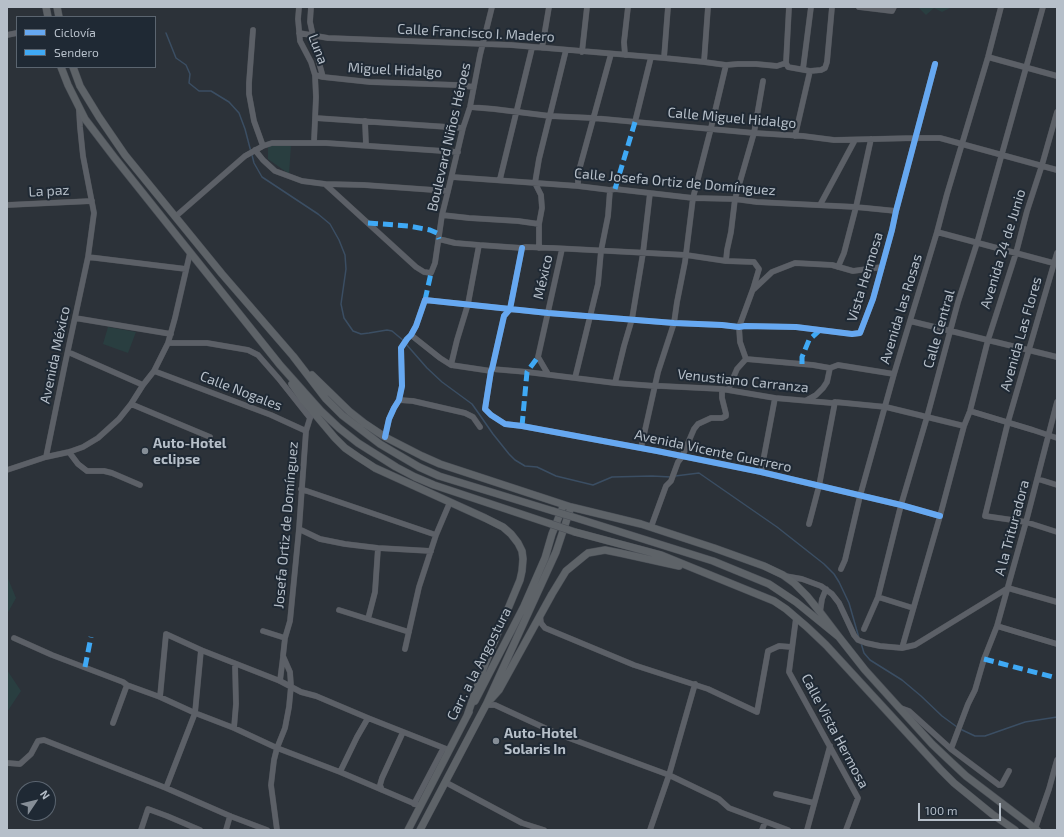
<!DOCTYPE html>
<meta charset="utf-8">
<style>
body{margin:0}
#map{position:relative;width:1064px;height:837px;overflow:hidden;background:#2c3239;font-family:"Exo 2",sans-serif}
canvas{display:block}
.frame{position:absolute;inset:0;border:8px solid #b6bfc9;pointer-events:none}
.legend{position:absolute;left:16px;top:16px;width:140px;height:52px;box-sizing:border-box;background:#1f2934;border:1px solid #5b6570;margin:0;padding:5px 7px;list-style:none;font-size:12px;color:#b6bfc9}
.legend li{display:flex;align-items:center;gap:8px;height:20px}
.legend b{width:20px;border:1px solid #5b6570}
.north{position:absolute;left:16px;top:781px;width:40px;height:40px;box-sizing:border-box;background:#1f2934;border:1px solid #5b6570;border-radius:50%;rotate:55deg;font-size:11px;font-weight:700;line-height:16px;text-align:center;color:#b6bfc9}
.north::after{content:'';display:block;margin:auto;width:14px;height:18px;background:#868e97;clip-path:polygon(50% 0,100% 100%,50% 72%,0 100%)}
.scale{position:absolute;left:918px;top:803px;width:83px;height:18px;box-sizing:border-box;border:2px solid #b6bfc9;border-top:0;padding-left:5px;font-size:12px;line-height:14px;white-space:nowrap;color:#b6bfc9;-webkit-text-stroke:3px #1f2934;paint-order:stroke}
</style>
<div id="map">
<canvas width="1064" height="837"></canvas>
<div class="frame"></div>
<ul class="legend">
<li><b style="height:5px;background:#66a8f1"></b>Ciclovía</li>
<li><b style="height:5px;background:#3fa9f5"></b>Sendero</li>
</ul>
<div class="north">N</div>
<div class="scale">100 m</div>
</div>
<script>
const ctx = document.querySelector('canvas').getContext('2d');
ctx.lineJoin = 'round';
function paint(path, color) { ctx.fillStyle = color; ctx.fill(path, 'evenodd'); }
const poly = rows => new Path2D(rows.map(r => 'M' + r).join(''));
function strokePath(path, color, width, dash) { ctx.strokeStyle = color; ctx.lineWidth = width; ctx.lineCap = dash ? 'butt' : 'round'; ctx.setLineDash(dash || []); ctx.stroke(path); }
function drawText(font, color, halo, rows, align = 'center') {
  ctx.font = font + ' "Exo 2",sans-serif'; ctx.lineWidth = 4; ctx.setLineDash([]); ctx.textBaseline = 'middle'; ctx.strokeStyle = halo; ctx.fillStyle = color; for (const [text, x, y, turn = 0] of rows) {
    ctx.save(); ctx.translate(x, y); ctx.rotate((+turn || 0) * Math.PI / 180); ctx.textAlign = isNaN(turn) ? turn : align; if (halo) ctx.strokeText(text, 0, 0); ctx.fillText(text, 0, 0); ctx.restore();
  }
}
const green = poly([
 [918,7,949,7,950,8,942,12,934,8,926,15],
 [268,145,291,146,289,174,268,159],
 [108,327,136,332,128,353,103,344],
 [7,576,16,598,7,614],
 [7,670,21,691,7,712]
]);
const stream = poly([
 [166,33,176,58,186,65,190,74,189,83,199,91,211,91,229,102,239,113,245,129,251,152],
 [252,155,254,163,262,177,318,214,330,224,339,240,345,255,346,269,341,304,344,318,353,331,361,334,369,333,387,330,392,331,404,341],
 [406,344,427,368,442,382,472,404,477,411,493,434,509,454,515,460,525,466,537,467,556,476,593,485,612,477,652,476,671,477],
 [675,476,699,473,777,527,824,564,834,574,839,582,849,603,859,638],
 [861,643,864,653,870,660,902,680,921,696,942,716,957,727],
 [960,729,975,736,985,736,1025,722,1057,717]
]);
const minor = poly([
 [299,7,298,19,300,41,311,62,315,75,316,97,314,142],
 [311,7,310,22,318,59,323,77],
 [789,7,786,63,788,67,810,71,821,70,825,68,827,62,832,7],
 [859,7,892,11,894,7],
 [253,30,249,83,249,94,254,121,263,146],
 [299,33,328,38,511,45,664,58,704,62,726,65,738,64,756,64,777,66,786,63],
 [7,35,17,33],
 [542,48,549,7],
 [582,52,587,7],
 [625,55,624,42,628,7],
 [988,57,1057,76],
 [664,58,668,7],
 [704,62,708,7],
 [803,69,811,7],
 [315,75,323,77,370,82,457,85,474,87],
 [470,107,494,109,550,116,593,118,754,133,803,136,834,140,916,138,940,138,1057,170],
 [315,118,463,128],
 [365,121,366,145],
 [635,122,651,57],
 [795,136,810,71],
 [255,150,263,160,275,171,302,181,325,184],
 [452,177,578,186,610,190,615,189,693,198,735,199,757,202,856,207,896,211],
 [500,179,532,48],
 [578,186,578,174,611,54],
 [448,191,364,185,325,184,416,267,424,272,431,273,435,263,442,215,448,191,463,128,470,107,480,55,492,7],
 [7,205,92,201],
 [820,205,855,140],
 [442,215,469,218,518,221,539,224],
 [175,217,245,156,263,146,272,143,326,143,458,152],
 [937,232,1057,264],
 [439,239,455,243,479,245,522,248,526,247,553,248,686,255,726,261,754,262,759,269,753,289,739,327,740,342,746,359,737,369,728,390],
 [522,248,510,309,504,316,492,369,491,371,485,409,491,415,505,424,522,426,657,451,761,472,901,505,940,516],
 [539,248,539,224,542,208,541,195,535,183,539,159,566,50],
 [1057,253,1008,422,985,516,1026,522,1057,532],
 [88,257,186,269],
 [726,261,727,250,731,232,735,199,754,133,763,81],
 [838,267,844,253,856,207,871,139],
 [754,289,772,272,795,263,832,265,853,271,882,267],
 [75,318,171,334],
 [910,321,1057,357],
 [411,335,440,358,451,365,457,340,468,304,479,245],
 [168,343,207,343,248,350,258,355,279,379,310,418],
 [68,352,143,385],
 [746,359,813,365,830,368,838,365,894,374],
 [451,365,491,371],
 [492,369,527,372,615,383,655,386,661,386,722,389,775,398,832,403,835,402,886,407,964,426],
 [154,371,271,415,306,431],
 [548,374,545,369,538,357,562,249],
 [575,378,598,284,601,251,608,216,610,190],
 [615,383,624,346,632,319,643,253,650,193],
 [399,400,413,401,465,413,473,417,480,427],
 [807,400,816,395,823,388,827,382,830,368],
 [131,404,210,437],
 [970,411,1033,430,1057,438],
 [385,437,389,419,394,408,399,400,402,386,401,348,407,339,411,335,416,326,425,300,548,313,674,323,722,325,739,327,745,326,796,327,852,334,860,333,873,299,892,230,896,211,935,64],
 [641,448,658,372,674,323,677,302,685,262,693,198,711,128,726,65],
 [69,452,78,464,87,471,104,471,112,473,140,485],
 [46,457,65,364,88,257,94,213,83,156,80,127,79,110],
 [7,470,46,457,69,452,83,447,98,438,119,419,131,404,143,385,154,371,168,343,175,318,190,253],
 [761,472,775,398],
 [1038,479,1057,485],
 [301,489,436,535],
 [809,524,819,486,835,402],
 [651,527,666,486,671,481,678,462,682,457,694,429,698,424,711,418,722,418,726,416,726,414,722,398,722,389],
 [299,529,320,539,345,544,378,548,431,551],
 [841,569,845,560,860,496,894,374,910,321,937,232,947,194,988,57,1001,7],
 [785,576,802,579,821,586,832,594,839,603,854,635,858,640,866,643,880,646,902,648,915,645,1008,588],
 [1008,588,1057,602],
 [878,597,913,608],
 [339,610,409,632],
 [820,612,822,599,826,589],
 [540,615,541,623,545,628,634,665,708,689,757,712,768,651,779,646,792,647],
 [796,618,789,672,858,798,846,830],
 [368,619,375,592,378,548],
 [997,626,1057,644],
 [864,629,878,597,901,505,927,417,958,302,977,243,1043,7],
 [263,631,285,638],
 [14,638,52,655,123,682,127,685,160,697,195,713,234,728,277,748,340,772,420,806],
 [902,648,940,516,964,426,970,411,988,340,1016,253,1027,211,1042,165,1057,112],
 [405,649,419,587,436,535,450,502],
 [280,681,283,657],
 [160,697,166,634,201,650,280,681,301,692,316,696,368,718,449,750],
 [486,705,495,705,558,734,669,775,719,799,729,808,788,830],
 [898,707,909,711,951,749,999,785,1001,785,1002,784,1009,771],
 [113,723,127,685],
 [234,728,236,704,235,664],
 [951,749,968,704,975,690,984,659,997,626,1026,522,1057,402],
 [7,763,20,764,31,754,38,741,44,740,166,788,230,816,267,830],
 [340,772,357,737,368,718],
 [445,782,522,823,544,830],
 [166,788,195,713,201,650],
 [382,790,380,785,382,778,403,732],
 [776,794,814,803],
 [414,804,443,749],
 [1035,829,1049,789,1057,760],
 [141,830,148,809,167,816,200,830],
 [226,830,230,816],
 [277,830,271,785,274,760,277,748,285,728,289,707,291,686,290,672,283,656,285,638,290,621,299,529,306,431,310,418,313,413],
 [650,830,669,775,695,684],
 [762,830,765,822],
 [807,830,830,746]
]);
const major = poly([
 [46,7,48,17],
 [57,7,59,17],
 [61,67,68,85,85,119,114,157,280,365,321,411,339,428,358,443,396,467,415,477,434,485,551,524],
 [73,67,80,86,99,117,125,155,222,274,293,356,326,399,342,415,380,444,419,467,439,476,553,511],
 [312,375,350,412,364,423,385,437,422,456,440,464,571,507,641,524,714,548,764,566,783,575,794,583,807,596,820,612,839,637],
 [292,384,303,400,335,438,345,448,358,457,375,468,485,518,503,527,511,534,518,543,522,551,523,559,522,571,520,580,485,664,467,716],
 [573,517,713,561,769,584,796,602,839,637,865,670,932,744,951,762,966,776,1037,830],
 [575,532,661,555,774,601,786,609,807,627,826,645,941,770,954,783,992,814,1015,830],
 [491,699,499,690,552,594,566,571,583,557,588,553,605,550,620,553,679,566],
 [475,701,524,606,545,558,552,534,562,509],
 [408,830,469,712],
 [420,830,487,703,556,552,571,507]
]);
const majorBridge = poly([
 [553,511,573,517],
 [551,524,575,532]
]);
const quiet = poly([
 [615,189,635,122],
 [368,223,409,226,430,230,437,233,439,239],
 [425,300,431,273],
 [802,364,802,357,809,340,820,330],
 [522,426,527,372,538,357],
 [984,659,1057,678],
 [85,667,91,637]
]);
const cycleway = poly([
 [522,248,510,309,504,316,492,369,491,371,485,409,491,415,505,424,522,426,657,451,761,472,901,505,940,516],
 [385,437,389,419,394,408,399,400,402,386,401,348,407,339,411,335,416,326,425,300,548,313,674,323,722,325,739,327,745,326,796,327,852,334,860,333,873,299,892,230,896,211,935,64]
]);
const markers = [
 [145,451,4,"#868e97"],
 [496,741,4,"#868e97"]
];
const streetNames = [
 ["Calle Francisco I. Madero",476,33,3],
 ["Luna",318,49,69],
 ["Miguel Hidalgo",395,70,3],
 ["Calle Miguel Hidalgo",732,118,5],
 ["Boulevard Niños Héroes",449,137,-77],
 ["Calle Josefa Ortiz de Domínguez",675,182,5],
 ["La paz",49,191,-3],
 ["Avenida 24 de Junio",1003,249,-73],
 ["México",543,277,-77],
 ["Vista Hermosa",865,277,-73],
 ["Avenida las Rosas",901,309,-73],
 ["Calle Central",939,329,-74],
 ["Avenida Las Flores",1021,334,-74],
 ["Avenida México",55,355,-78],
 ["Venustiano Carranza",743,381,6],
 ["Calle Nogales",241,391,21],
 ["Avenida Vicente Guerrero",713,451,12],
 ["Josefa Ortiz de Domínguez",286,525,-85],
 ["A la Trituradora",1012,528,-75],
 ["Carr. a la Angostura",479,664,-63],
 ["Calle Vista Hermosa",835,731,62]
];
const poiNames = [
 ["Auto-Hotel",153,443],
 ["eclipse",153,459],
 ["Auto-Hotel",504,733],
 ["Solaris In",504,749]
];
paint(green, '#293e40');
strokePath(stream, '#3b4e63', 1.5);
strokePath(minor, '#4a4e54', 6);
strokePath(major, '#4a4f56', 8);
strokePath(minor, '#5c6067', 5.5);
strokePath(major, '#5e6368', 7);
strokePath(majorBridge, '#4a4f56', 8, []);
strokePath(majorBridge, '#5e6368', 7);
strokePath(quiet, '#3fa9f5', 5, [10, 5]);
strokePath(cycleway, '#66a8f1', 6);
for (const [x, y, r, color] of markers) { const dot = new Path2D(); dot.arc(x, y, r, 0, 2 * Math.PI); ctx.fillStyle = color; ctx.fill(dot); strokePath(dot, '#1f2934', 1.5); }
drawText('14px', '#b6bfc9', '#1f2934', streetNames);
drawText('bold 14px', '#b6bfc9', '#1f2934', poiNames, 'left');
</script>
